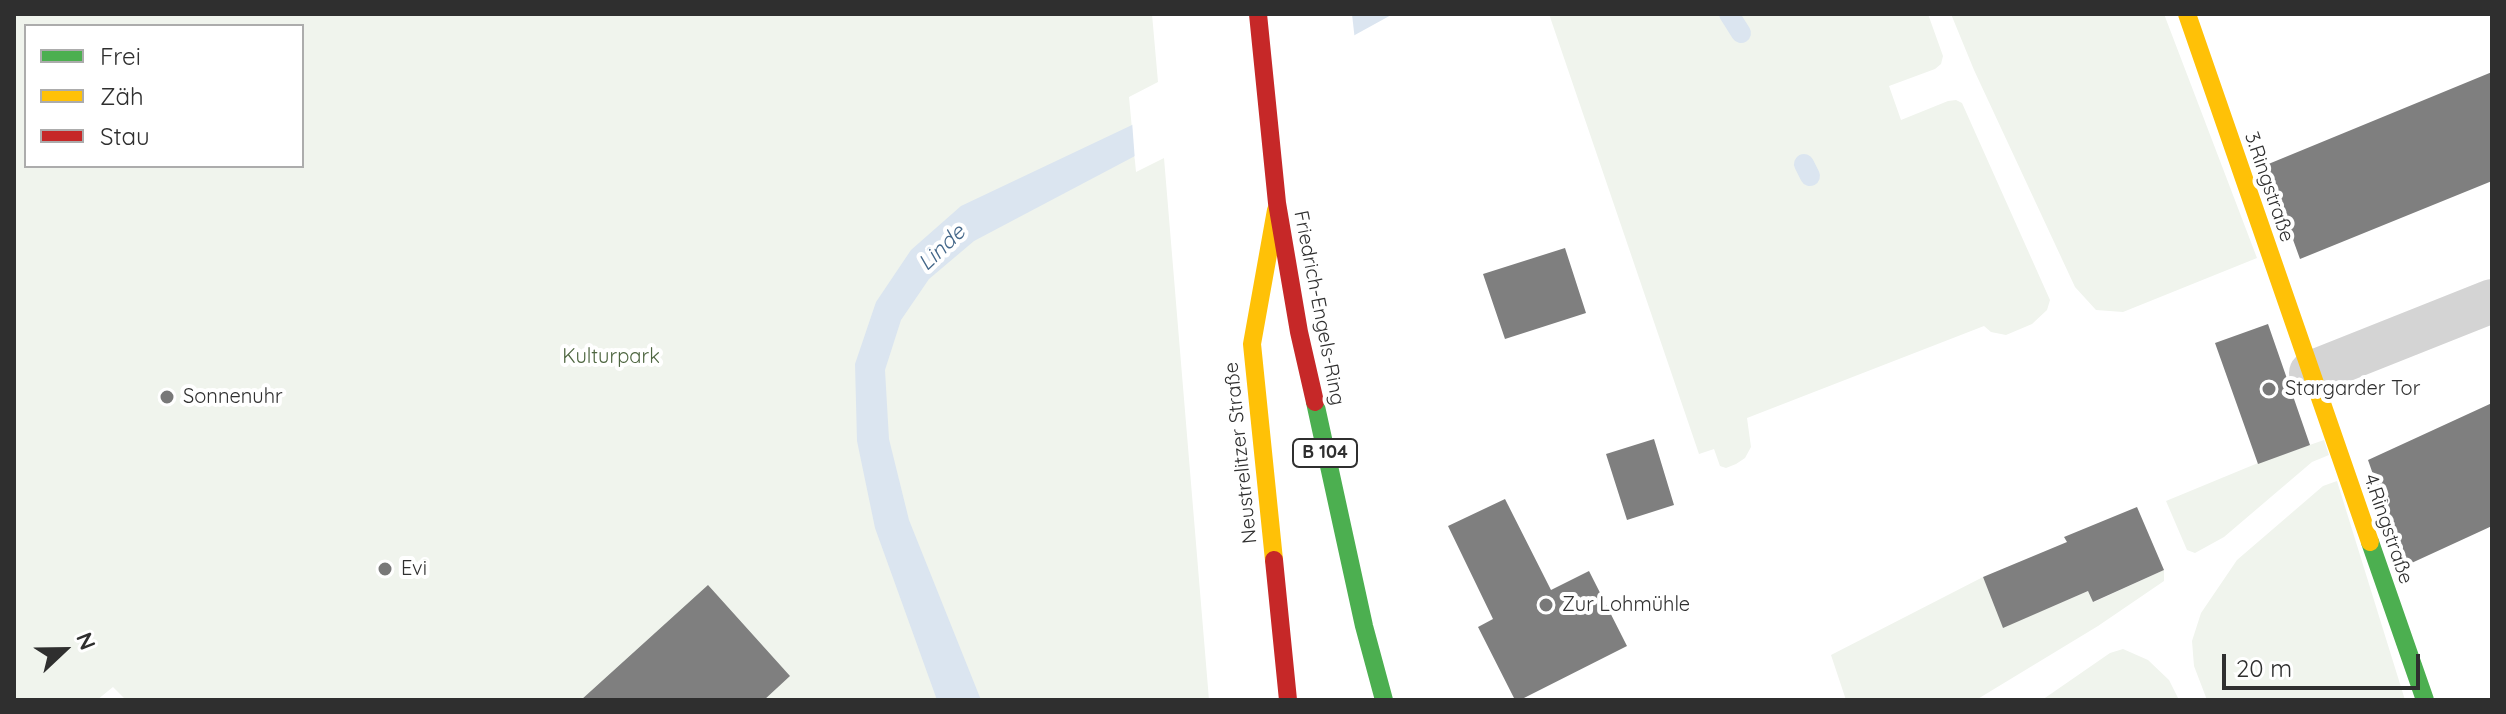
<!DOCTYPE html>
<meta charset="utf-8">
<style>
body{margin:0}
#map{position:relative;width:2506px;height:714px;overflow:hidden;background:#fff;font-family:Quicksand,sans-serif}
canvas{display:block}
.frame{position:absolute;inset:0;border:16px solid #2f2f2f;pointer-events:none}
.legend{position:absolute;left:24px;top:24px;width:280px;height:144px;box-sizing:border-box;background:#fff;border:2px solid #acacac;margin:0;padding:10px 14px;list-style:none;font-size:24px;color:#2f2f2f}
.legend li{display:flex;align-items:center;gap:16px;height:40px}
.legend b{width:40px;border:2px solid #acacac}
.north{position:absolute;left:24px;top:610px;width:80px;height:80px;-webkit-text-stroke:6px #fff;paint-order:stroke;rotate:68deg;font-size:22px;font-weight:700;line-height:32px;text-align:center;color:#2f2f2f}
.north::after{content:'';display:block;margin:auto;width:28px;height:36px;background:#2f2f2f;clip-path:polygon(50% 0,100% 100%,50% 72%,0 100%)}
.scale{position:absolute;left:2222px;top:654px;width:198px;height:36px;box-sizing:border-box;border:4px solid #2f2f2f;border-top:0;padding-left:10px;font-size:24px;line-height:28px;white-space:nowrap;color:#2f2f2f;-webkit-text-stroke:6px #fff;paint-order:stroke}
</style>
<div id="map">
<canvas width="2506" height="714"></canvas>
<div class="frame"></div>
<ul class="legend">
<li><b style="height:10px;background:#4caf50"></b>Frei</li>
<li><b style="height:10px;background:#ffc107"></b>Zäh</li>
<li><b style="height:10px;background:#c62828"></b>Stau</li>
</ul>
<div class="north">N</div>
<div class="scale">20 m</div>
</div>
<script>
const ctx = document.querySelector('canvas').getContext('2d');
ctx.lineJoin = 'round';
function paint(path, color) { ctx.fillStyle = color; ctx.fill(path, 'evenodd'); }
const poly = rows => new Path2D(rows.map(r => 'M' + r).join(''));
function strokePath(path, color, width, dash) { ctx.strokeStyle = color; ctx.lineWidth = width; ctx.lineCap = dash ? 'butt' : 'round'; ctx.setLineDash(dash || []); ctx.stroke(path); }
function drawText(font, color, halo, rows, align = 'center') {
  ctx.font = font + ' Quicksand,sans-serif'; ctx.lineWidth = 8; ctx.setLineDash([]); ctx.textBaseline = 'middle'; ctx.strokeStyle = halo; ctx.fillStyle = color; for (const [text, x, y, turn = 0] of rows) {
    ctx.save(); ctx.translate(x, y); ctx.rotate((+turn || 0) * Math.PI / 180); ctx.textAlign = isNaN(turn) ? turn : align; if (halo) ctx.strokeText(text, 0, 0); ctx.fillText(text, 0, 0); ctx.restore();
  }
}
const green = poly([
 [14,14,1152,14,1158,82,1129,97,1136,172,1164,158,1209,700,126,700,113,687,97,700,14,700],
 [26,26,302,26,302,166,26,166],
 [1549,14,1928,14,1943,56,1941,64,1935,69,1889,86,1901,120,1948,101,1956,100,1962,103,2050,300,2047,310,2032,324,2006,335,1991,332,1984,326,1747,418,1751,447,1745,458,1736,464,1726,468,1720,466,1714,449,1699,454],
 [1951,14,2164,14,2257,258,2123,312,2096,310,2075,287,1974,70],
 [2324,440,2329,455,2312,462,2224,537,2195,553,2187,550,2166,501,2258,463],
 [2337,481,2405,700,2207,700,2194,666,2192,641,2201,613,2237,560,2323,486],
 [2164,570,2164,581,2098,626,1976,700,1846,700,1831,655,1983,577,2004,627,2088,591,2094,602],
 [2123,649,2148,660,2169,680,2179,700,2042,700,2110,653]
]);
const water = poly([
 [1335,14,1393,14,1135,156,974,241,929,279,901,320,885,370,889,439,909,520,981,700,937,700,875,528,857,441,855,364,876,302,911,250,961,206,1132,125]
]);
const pier = poly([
 [1326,14,1352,14,1355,41,1135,161,1132,121]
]);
const stream = poly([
 [1729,14,1741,33],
 [1804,164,1810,176]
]);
const building = poly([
 [2492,72,2492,181,2300,259,2266,165],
 [1565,248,1586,313,1505,339,1483,274],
 [2268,324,2310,445,2258,464,2215,343],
 [2492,403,2492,526,2405,566,2368,460],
 [1654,439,1674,505,1627,520,1606,454],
 [1505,499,1551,590,1589,571,1627,646,1520,700,1515,700,1478,627,1493,619,1448,526],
 [2137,507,2164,570,2093,602,2088,591,2003,628,1983,577,2067,542,2064,537],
 [708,585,790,676,764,700,581,700]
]);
const street = poly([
 [2311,373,2492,301]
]);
const fast = poly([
 [1315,402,1364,626,1384,700],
 [2370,542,2425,700]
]);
const slow = poly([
 [2187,14,2370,542],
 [1274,560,1252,344,1276,210]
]);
const jam = poly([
 [1258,14,1277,203,1299,332,1315,402],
 [1274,560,1288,700]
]);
const markers = [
 [2269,389,8,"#787878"],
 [167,397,8,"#787878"],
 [385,569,8,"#787878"],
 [1546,605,8,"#787878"]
];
const shields = [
 [1325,453,64]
];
const shieldNames = [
 ["B 104",1325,453]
];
const streetNames = [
 ["3.Ringstraße",2269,187,71],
 ["Friedrich-Engels-Ring",1319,308,79],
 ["Neustrelitzer Straße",1241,453,-96],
 ["4.Ringstraße",2388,529,71]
];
const parkNames = [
 ["Kulturpark",611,357]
];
const poiNames = [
 ["Stargarder Tor",2285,389],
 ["Sonnenuhr",183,397],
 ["Evi",401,569],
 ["Zur Lohmühle",1562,605]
];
const waterNames = [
 ["Linde",942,248,-44]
];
paint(green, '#f0f4ed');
paint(water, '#dbe5f0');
paint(pier, '#fff');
strokePath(stream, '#dbe5f0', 20);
paint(building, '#7f7f7f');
strokePath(street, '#d4d4d4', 44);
strokePath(fast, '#4caf50', 18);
strokePath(slow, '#ffc107', 18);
strokePath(jam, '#c62828', 18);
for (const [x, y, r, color] of markers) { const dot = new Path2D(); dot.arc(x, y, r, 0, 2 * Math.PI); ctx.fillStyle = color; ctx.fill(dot); strokePath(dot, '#fff', 3); }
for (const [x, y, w] of shields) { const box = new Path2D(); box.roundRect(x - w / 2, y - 14, w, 28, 6); ctx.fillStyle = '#fff'; ctx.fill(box); strokePath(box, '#2f2f2f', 2); }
drawText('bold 18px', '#2f2f2f', null, shieldNames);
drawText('20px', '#2f2f2f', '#fff', streetNames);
drawText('20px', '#4e6640', '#fff', parkNames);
drawText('20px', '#2f2f2f', '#fff', poiNames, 'left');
drawText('italic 22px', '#446789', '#fff', waterNames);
</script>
